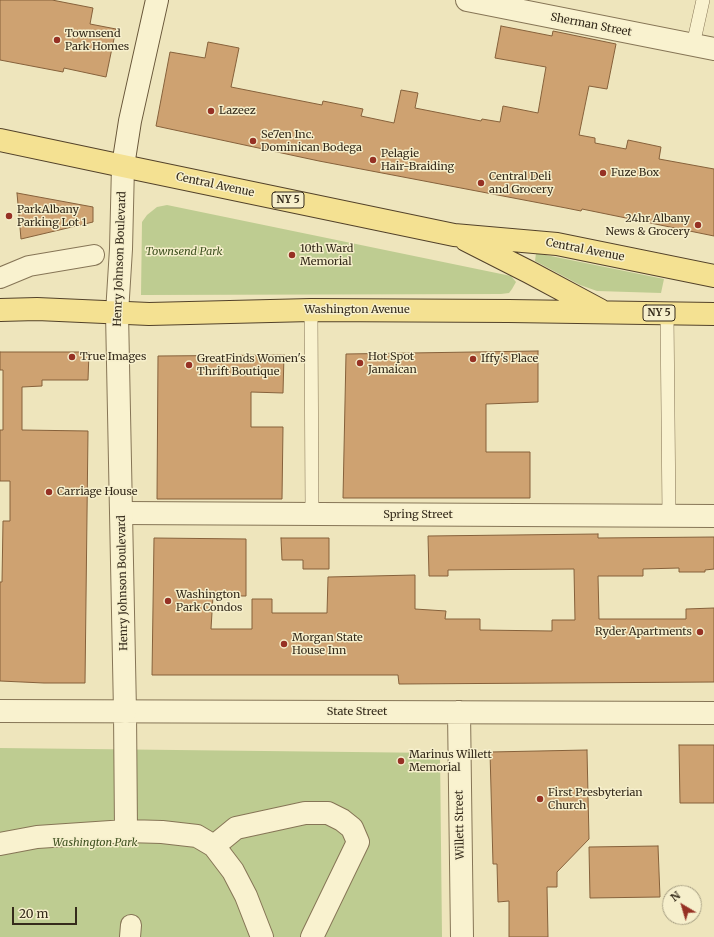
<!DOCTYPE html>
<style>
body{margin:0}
#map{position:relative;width:714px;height:937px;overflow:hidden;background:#eee5bc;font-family:Merriweather,serif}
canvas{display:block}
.north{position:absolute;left:662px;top:885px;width:40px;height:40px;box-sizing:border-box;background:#f6efcc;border:1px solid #a9a185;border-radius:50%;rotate:322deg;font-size:11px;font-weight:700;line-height:16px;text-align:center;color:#352b1b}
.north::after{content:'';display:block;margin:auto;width:14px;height:18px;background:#963124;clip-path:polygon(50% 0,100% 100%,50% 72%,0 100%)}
.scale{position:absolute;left:12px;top:907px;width:65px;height:18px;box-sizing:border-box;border:2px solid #352b1b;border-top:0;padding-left:5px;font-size:12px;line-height:14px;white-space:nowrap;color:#352b1b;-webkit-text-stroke:3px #f6efcc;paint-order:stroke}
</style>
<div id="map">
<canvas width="714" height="937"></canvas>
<div class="north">N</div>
<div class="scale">20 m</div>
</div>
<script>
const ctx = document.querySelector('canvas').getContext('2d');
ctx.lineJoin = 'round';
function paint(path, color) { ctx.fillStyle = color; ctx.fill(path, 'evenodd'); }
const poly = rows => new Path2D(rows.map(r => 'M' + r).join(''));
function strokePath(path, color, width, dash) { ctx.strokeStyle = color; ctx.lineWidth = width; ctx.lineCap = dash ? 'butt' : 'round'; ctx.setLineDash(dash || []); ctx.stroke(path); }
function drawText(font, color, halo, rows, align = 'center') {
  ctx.font = font + ' Merriweather,serif'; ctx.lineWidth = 3; ctx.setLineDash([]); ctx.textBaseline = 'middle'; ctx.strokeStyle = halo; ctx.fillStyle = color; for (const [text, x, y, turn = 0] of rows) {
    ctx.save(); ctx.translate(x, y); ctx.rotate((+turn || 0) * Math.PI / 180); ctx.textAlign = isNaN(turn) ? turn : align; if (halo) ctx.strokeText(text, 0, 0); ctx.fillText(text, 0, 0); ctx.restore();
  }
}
const green = poly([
 [167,205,511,276,516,282,512,289,509,293,501,294,141,295,142,222,147,215,157,207],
 [536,253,664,279,661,293,597,291,580,285,535,261],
 [0,748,440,753,442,937,0,937]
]);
const building = poly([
 [0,0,52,0,93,8,90,24,116,29,106,77,64,68,63,72,0,60,0,0],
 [501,26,552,36,553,31,616,44,607,89,589,86,579,135,595,138,595,143,626,149,628,140,661,147,659,159,714,169,714,236,582,209,581,211,566,208,319,161,156,126,170,52,205,58,208,42,239,48,231,87,322,105,323,101,363,109,361,116,394,123,401,90,418,93,415,108,481,121,482,119,500,122,503,106,538,113,546,67,495,58,501,26],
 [17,193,93,207,93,222,21,239,17,193],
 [538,351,538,402,486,404,486,452,530,452,530,498,343,498,346,354,538,351],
 [0,352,89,352,88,380,42,380,42,386,22,387,22,430,88,431,85,683,44,683,0,681,0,582,2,582,3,521,10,521,10,481,0,481,0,430,3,430,3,370,0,370,0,352],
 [284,355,283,393,251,392,251,427,283,427,282,499,157,499,158,356,284,355],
 [598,534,598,538,714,537,714,569,705,570,705,572,679,572,679,568,643,569,643,576,598,576,599,619,686,619,686,609,714,608,714,682,399,684,398,675,152,675,154,538,246,539,246,596,213,596,211,629,252,629,252,599,272,599,272,613,327,613,328,577,415,575,415,609,446,611,445,619,480,619,480,630,552,631,552,620,575,620,574,569,448,570,448,576,429,576,428,536,598,534],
 [281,538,329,538,329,569,303,569,303,560,282,560,281,538],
 [679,745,714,745,714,803,680,803,679,745],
 [587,750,589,839,557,872,557,887,547,887,548,937,509,937,509,901,498,902,497,864,493,864,490,752,587,750],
 [658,846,660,897,590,898,589,847,658,846]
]);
const service = poly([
 [693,45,703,0],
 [311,310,312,514],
 [667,314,669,516]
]);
const pedestrian = poly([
 [0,278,29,266,94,255],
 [130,937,131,925]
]);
const minor = poly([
 [467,0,714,49],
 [122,513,714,516],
 [0,711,714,713],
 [125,712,126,831],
 [459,712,462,937],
 [0,844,37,837,126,831,162,832,197,836,214,846,233,871,246,896,262,937],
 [214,846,236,828,305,813,328,813,342,820,352,828,358,842,312,937]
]);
const tertiary = poly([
 [123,166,121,249,117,313,125,712]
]);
const secondary = poly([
 [123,166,130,121,157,0]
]);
const primary = poly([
 [0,140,123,166,454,235,557,244,714,276],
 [466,240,529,272,600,310],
 [0,310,37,309,149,314,311,310,509,311,714,314]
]);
const markers = [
 [57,40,4,"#963124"],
 [211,111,4,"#963124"],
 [253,141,4,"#963124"],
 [373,160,4,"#963124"],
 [603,173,4,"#963124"],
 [481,183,4,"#963124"],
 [9,216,4,"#963124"],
 [698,225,4,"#963124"],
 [292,255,4,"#963124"],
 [72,357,4,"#963124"],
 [473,359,4,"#963124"],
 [360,363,4,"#963124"],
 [189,365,4,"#963124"],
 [49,492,4,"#963124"],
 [168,601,4,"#963124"],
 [700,632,4,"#963124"],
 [284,644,4,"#963124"],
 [401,761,4,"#963124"],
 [540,799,4,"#963124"]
];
const shields = [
 [288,200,32],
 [659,313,32]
];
const shieldNames = [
 ["NY 5",288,200],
 ["NY 5",659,313]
];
const streetNames = [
 ["Sherman Street",591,25,11],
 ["Central Avenue",215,185,12],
 ["Central Avenue",585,250,11],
 ["Henry Johnson Boulevard",120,259,-88],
 ["Washington Avenue",357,310],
 ["Spring Street",418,515],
 ["Henry Johnson Boulevard",123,583,-91],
 ["State Street",357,712],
 ["Willett Street",460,825,-91]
];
const poiNames = [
 ["Townsend",65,34],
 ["Park Homes",65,47],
 ["Lazeez",219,111],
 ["Se7en Inc.",261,135],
 ["Dominican Bodega",261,148],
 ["Pelagie",381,154],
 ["Hair-Braiding",381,167],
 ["Fuze Box",611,173],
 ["Central Deli",489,177],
 ["and Grocery",489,190],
 ["ParkAlbany",17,210],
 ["Parking Lot 1",17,223],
 ["24hr Albany",690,219,"right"],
 ["News & Grocery",690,232,"right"],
 ["10th Ward",300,249],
 ["Memorial",300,262],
 ["True Images",80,357],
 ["Hot Spot",368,357],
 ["Jamaican",368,370],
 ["GreatFinds Women's",197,359],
 ["Thrift Boutique",197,372],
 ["Iffy's Place",481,359],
 ["Carriage House",57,492],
 ["Washington",176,595],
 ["Park Condos",176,608],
 ["Ryder Apartments",692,632,"right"],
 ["Morgan State",292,638],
 ["House Inn",292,651],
 ["Marinus Willett",409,755],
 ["Memorial",409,768],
 ["First Presbyterian",548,793],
 ["Church",548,806]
];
const parkNames = [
 ["Townsend Park",184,252],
 ["Washington Park",95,843]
];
paint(green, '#becc91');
paint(building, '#cea271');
strokePath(building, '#86613b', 1);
strokePath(service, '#867556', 14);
strokePath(pedestrian, '#867556', 22);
strokePath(minor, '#867556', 24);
strokePath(tertiary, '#867556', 24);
strokePath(secondary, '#685639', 24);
strokePath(primary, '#53422a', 24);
strokePath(service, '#f9f2cf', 13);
strokePath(pedestrian, '#f9f2cf', 20);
strokePath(minor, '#f9f2cf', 22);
strokePath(tertiary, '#f9f2cf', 22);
strokePath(secondary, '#f9f2cf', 22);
strokePath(primary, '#f4e192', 22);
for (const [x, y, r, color] of markers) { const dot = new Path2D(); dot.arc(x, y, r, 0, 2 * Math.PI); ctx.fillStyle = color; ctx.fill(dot); strokePath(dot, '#f6efcc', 1.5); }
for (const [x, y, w] of shields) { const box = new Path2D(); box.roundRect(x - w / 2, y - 8, w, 16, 3); ctx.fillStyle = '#f6efcc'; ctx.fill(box); strokePath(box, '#352b1b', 1); }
drawText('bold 10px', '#352b1b', null, shieldNames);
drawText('11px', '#352b1b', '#f6efcc', streetNames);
drawText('11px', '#352b1b', '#f6efcc', poiNames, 'left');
drawText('italic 11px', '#405221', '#f6efcc', parkNames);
</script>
